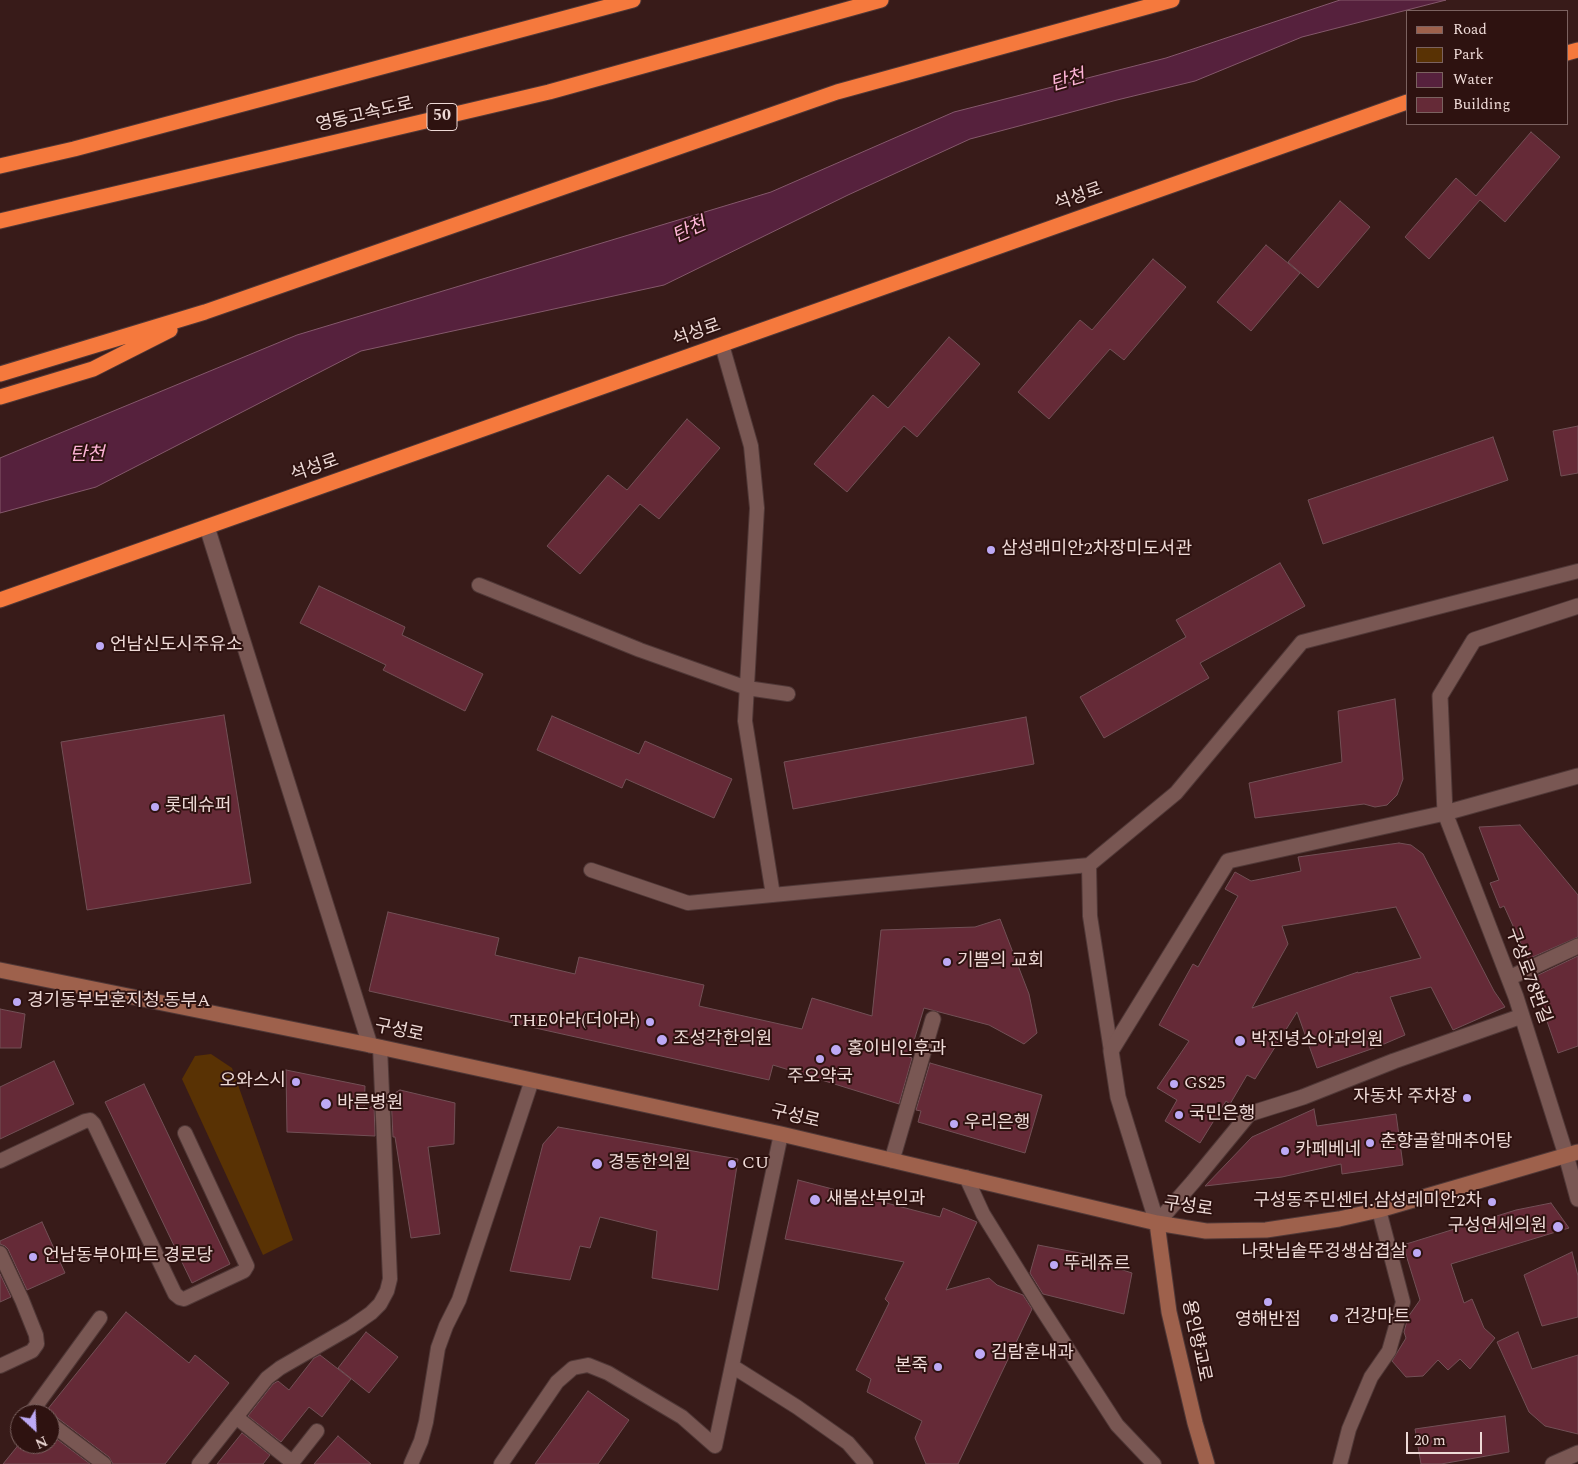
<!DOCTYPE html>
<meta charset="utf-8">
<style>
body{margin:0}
#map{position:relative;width:1578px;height:1464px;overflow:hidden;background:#381b19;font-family:Spectral,serif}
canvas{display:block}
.legend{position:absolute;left:1406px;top:10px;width:162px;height:115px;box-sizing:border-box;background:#2e1210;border:1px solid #7b6260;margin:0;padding:6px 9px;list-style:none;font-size:15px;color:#eedad7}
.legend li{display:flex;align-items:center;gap:10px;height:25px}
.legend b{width:25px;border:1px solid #7b6260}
.north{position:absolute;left:10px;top:1404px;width:50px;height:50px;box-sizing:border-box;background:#2e1210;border:1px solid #7b6260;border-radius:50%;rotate:155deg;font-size:14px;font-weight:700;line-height:20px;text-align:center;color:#eedad7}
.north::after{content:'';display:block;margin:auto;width:18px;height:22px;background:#bda9f5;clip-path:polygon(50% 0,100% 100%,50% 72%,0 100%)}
.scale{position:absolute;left:1406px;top:1432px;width:76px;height:22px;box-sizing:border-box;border:2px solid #eedad7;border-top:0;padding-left:6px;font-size:15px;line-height:18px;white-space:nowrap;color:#eedad7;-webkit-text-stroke:4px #2e1210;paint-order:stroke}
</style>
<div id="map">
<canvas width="1578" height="1464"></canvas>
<ul class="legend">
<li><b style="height:6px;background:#9e614c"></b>Road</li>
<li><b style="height:14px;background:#593204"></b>Park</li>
<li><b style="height:14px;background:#56213d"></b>Water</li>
<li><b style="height:14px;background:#652a37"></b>Building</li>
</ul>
<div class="north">N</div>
<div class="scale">20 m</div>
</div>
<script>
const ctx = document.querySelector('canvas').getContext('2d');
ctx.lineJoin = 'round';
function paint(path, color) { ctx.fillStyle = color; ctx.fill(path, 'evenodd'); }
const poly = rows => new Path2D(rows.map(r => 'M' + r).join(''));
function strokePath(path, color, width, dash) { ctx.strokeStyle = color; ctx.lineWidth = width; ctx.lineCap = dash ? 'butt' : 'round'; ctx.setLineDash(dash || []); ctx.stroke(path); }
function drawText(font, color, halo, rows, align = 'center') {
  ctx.font = font + ' Spectral,"Noto Sans KR",serif'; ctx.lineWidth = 4; ctx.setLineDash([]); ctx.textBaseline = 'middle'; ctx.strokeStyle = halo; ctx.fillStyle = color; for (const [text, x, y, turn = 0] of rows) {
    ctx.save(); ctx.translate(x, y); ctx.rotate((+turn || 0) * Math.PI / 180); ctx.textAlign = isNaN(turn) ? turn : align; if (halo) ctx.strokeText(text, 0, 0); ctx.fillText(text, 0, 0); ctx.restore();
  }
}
const green = poly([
 [211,1054,232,1068,293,1240,263,1255,182,1079,195,1056]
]);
const water = poly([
 [1340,0,1446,0,1302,37,1195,81,1117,100,970,139,848,195,664,285,361,351,96,487,0,513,0,458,297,335,771,192,954,112,1166,58,1340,0]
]);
const building = poly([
 [1531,132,1560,157,1505,222,1480,200,1429,259,1405,237,1456,178,1476,196,1531,132],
 [1340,201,1370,227,1318,288,1288,262,1340,201],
 [1266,245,1300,273,1251,331,1217,302,1266,245],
 [1153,259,1186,287,1124,360,1110,349,1049,419,1018,392,1080,320,1092,330,1153,259],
 [949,337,980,364,917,437,904,426,847,492,814,464,873,395,888,408,949,337],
 [687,419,720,448,659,519,640,504,580,574,547,546,608,475,627,490,687,419],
 [1578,426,1578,473,1561,476,1553,431,1578,426],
 [1493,437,1508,480,1323,544,1308,500,1493,437],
 [1280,563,1305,606,1200,663,1209,678,1104,738,1080,697,1186,637,1176,620,1280,563],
 [319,586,405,627,402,635,483,674,465,711,383,670,386,665,300,623,319,586],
 [1395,699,1403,779,1397,795,1387,805,1375,807,1364,804,1255,818,1249,783,1342,762,1338,711,1395,699],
 [224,715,251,883,87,910,61,742,224,715],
 [552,716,639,754,645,741,732,779,714,818,626,779,622,788,537,750,552,716],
 [1026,717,1034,764,793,809,784,762,1026,717],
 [1520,825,1578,895,1578,937,1528,959,1504,906,1500,908,1490,883,1499,880,1479,827,1520,825],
 [1399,843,1411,845,1423,854,1494,991,1505,1007,1453,1030,1431,987,1390,997,1405,1035,1377,1047,1317,1068,1297,1012,1255,1079,1247,1075,1230,1104,1226,1101,1200,1143,1165,1121,1177,1100,1157,1088,1189,1041,1159,1025,1193,964,1198,967,1238,896,1225,889,1235,872,1251,881,1301,871,1298,857,1399,843],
 [1396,907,1421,958,1358,973,1358,972,1252,1008,1288,944,1282,926,1396,907],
 [388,912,499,938,495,955,575,974,579,957,704,985,699,1006,802,1029,812,998,872,1016,881,930,975,927,1000,919,1029,994,1037,1033,1024,1044,989,1025,924,1008,909,1057,912,1058,899,1104,773,1065,769,1080,369,991,388,912],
 [1578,956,1578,1046,1558,1053,1532,978,1578,956],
 [0,1009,25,1014,21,1048,0,1048,0,1009],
 [54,1061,74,1104,0,1139,0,1087,54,1061],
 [930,1063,1042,1095,1025,1153,918,1122,921,1111,916,1110,930,1063],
 [286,1070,365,1086,364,1111,374,1105,375,1136,287,1132,286,1070],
 [144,1084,230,1264,192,1283,105,1102,144,1084],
 [400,1090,455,1103,454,1144,428,1147,440,1234,411,1238,395,1137,393,1137,391,1095,400,1090],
 [1314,1109,1317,1126,1396,1114,1403,1165,1342,1174,1341,1164,1282,1177,1205,1186,1252,1137,1314,1109],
 [558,1127,738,1159,718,1290,652,1278,657,1231,600,1217,590,1248,580,1246,570,1280,510,1271,543,1144,558,1127],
 [798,1180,940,1217,943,1208,977,1222,946,1290,989,1278,997,1285,1023,1295,1032,1309,958,1464,926,1464,915,1438,922,1421,867,1392,871,1379,856,1370,889,1303,885,1299,904,1262,785,1239,798,1180],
 [1551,1203,1569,1228,1451,1264,1464,1303,1472,1299,1484,1328,1495,1338,1470,1369,1460,1359,1448,1370,1438,1360,1423,1376,1406,1377,1392,1361,1406,1338,1404,1332,1408,1317,1420,1300,1403,1245,1516,1210,1551,1203],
 [42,1222,65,1273,27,1290,8,1249,5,1246,0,1244,0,1241,42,1222],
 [1038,1245,1085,1254,1086,1258,1132,1273,1124,1314,1043,1294,1030,1273,1038,1245],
 [1572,1252,1578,1276,1578,1317,1542,1326,1524,1275,1572,1252],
 [0,1274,11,1297,0,1302,0,1274],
 [126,1312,189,1363,195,1355,229,1383,165,1464,113,1464,109,1457,55,1416,48,1414,47,1410,126,1312],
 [366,1332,398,1357,369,1393,338,1368,366,1332],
 [1518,1332,1532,1369,1578,1355,1578,1434,1545,1426,1529,1412,1497,1342,1518,1332],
 [320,1355,351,1379,322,1417,309,1407,281,1442,248,1416,273,1384,278,1381,289,1390,314,1358,320,1355],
 [588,1391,629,1420,598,1464,535,1464,588,1391],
 [1505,1416,1509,1452,1441,1464,1421,1464,1415,1429,1505,1416],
 [242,1433,270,1455,263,1464,217,1464,242,1433],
 [50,1434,90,1464,3,1464,20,1443,20,1444,50,1444,50,1434],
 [338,1436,371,1464,314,1464,338,1436]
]);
const lane = poly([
 [722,345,751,446,757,508,745,721,773,895],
 [479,585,640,650,747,688,788,694],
 [1089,865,1090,916,1111,1051],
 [591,870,688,903,1089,865,1176,793,1302,642,1578,571],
 [0,1161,85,1121,90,1120,94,1124,175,1294,180,1298,184,1299,244,1271,247,1266,185,1133],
 [966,1177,983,1214,1040,1306,1117,1425,1154,1464],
 [0,1253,22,1300,36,1335,37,1344,32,1351,0,1366],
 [732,1366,797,1407,848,1443,866,1464],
 [39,1414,33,1410,100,1318],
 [236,1417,292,1462],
 [50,1423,104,1464],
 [199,1464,267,1378,280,1368,351,1327,371,1313,380,1304,387,1291,390,1279,380,1047],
 [291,1464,317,1431],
 [411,1464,421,1441,426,1422,438,1348,446,1326,459,1300,532,1080],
 [501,1464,557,1382,573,1368,588,1365,608,1373,682,1417,715,1446,781,1134],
 [1340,1464,1349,1429,1371,1377,1389,1351,1403,1302,1379,1210]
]);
const street = poly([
 [207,527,370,1045],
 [1578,606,1474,640,1440,696,1445,813,1516,997,1566,1155,1578,1199],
 [1509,978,1578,946],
 [892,1160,933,1019],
 [1157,1223,1118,1097,1111,1051,1228,861,1445,813,1578,776],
 [1157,1223,1193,1182,1249,1114,1303,1097,1394,1061,1522,1016],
 [1553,1464,1578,1453]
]);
const secondary = poly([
 [0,970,370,1045,781,1134,1157,1223,1206,1231,1266,1230,1339,1219,1379,1210,1578,1152],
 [1157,1223,1169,1312,1195,1423,1207,1464]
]);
const highway = poly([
 [1567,53,1578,50],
 [0,166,74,149,633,0],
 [0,221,549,92,881,0],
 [0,374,205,312,837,92,1172,0],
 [0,397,93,369,170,330],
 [0,600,1407,102]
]);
const markers = [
 [991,550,5,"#bda9f5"],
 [100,646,5,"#bda9f5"],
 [155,807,5,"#bda9f5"],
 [947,962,5,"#bda9f5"],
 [17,1002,5,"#bda9f5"],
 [650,1022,5,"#bda9f5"],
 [662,1040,6,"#bda9f5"],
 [1240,1041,6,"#bda9f5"],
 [836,1050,6,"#bda9f5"],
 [820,1059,5,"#bda9f5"],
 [296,1082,5,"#bda9f5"],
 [1174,1084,5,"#bda9f5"],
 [1467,1098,5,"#bda9f5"],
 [326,1104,6,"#bda9f5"],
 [1179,1115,5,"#bda9f5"],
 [954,1124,5,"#bda9f5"],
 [1370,1143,5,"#bda9f5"],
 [1285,1151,5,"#bda9f5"],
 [597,1164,6,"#bda9f5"],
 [732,1164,5,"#bda9f5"],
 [815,1200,6,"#bda9f5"],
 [1492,1202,5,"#bda9f5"],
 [1558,1227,6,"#bda9f5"],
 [1417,1253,5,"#bda9f5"],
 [33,1257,5,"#bda9f5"],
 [1054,1265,5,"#bda9f5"],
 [1268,1302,5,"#bda9f5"],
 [1334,1318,5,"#bda9f5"],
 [980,1354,6,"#bda9f5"],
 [938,1367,5,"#bda9f5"]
];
const shields = [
 [442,117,30]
];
const shieldNames = [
 ["50",442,117]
];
const streetNames = [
 ["영동고속도로",365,116,-13],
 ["석성로",1079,198,-20],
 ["석성로",697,334,-19],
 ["석성로",315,469,-19],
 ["구성로78번길",1527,976,70],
 ["구성로",399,1032,12],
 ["구성로",795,1118,13],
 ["구성로",1188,1208,8],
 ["용인향교로",1195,1341,78]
];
const poiNames = [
 ["삼성래미안2차장미도서관",1001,550],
 ["언남신도시주유소",110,646],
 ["롯데슈퍼",165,807],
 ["기쁨의 교회",957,962],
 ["경기동부보훈지청.동부A",27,1002],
 ["THE아라(더아라)",640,1022,"right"],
 ["조성각한의원",673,1040],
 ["박진녕소아과의원",1251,1041],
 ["홍이비인후과",847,1050],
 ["주오약국",820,1078,"center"],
 ["오와스시",286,1082,"right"],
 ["GS25",1184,1084],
 ["자동차 주차장",1457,1098,"right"],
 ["바른병원",337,1104],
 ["국민은행",1189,1115],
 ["우리은행",964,1124],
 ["춘향골할매추어탕",1380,1143],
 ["카페베네",1295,1151],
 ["경동한의원",608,1164],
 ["CU",742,1164],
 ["새봄산부인과",826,1200],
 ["구성동주민센터.삼성레미안2차",1482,1202,"right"],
 ["구성연세의원",1547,1227,"right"],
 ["나랏님솥뚜겅생삼겹살",1407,1253,"right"],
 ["언남동부아파트 경로당",43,1257],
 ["뚜레쥬르",1064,1265],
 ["건강마트",1344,1318],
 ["영해반점",1268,1321,"center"],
 ["김람훈내과",991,1354],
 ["본죽",928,1367,"right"]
];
const waterNames = [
 ["탄천",1068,82,-16],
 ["탄천",690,232,-25],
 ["탄천",87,456]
];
paint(green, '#593204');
paint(water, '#56213d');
strokePath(water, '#84586b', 1);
paint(building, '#652a37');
strokePath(building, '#725056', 1);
strokePath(lane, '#503837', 16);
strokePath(street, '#503837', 17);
strokePath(secondary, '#503837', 17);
strokePath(highway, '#503837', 17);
strokePath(lane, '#795753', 14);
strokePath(street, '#795753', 15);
strokePath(secondary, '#9e614c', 15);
strokePath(highway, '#f5793d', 15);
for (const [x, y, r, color] of markers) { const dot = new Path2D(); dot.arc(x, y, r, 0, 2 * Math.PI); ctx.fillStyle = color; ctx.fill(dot); strokePath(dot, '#2e1210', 2); }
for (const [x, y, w] of shields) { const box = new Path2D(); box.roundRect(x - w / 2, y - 13.5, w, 27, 4); ctx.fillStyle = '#2e1210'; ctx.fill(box); strokePath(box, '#eedad7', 1); }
drawText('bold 16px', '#eedad7', null, shieldNames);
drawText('18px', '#eedad7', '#2e1210', streetNames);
drawText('18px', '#eedad7', '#2e1210', poiNames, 'left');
drawText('italic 19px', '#fdb4d6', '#2e1210', waterNames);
</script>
